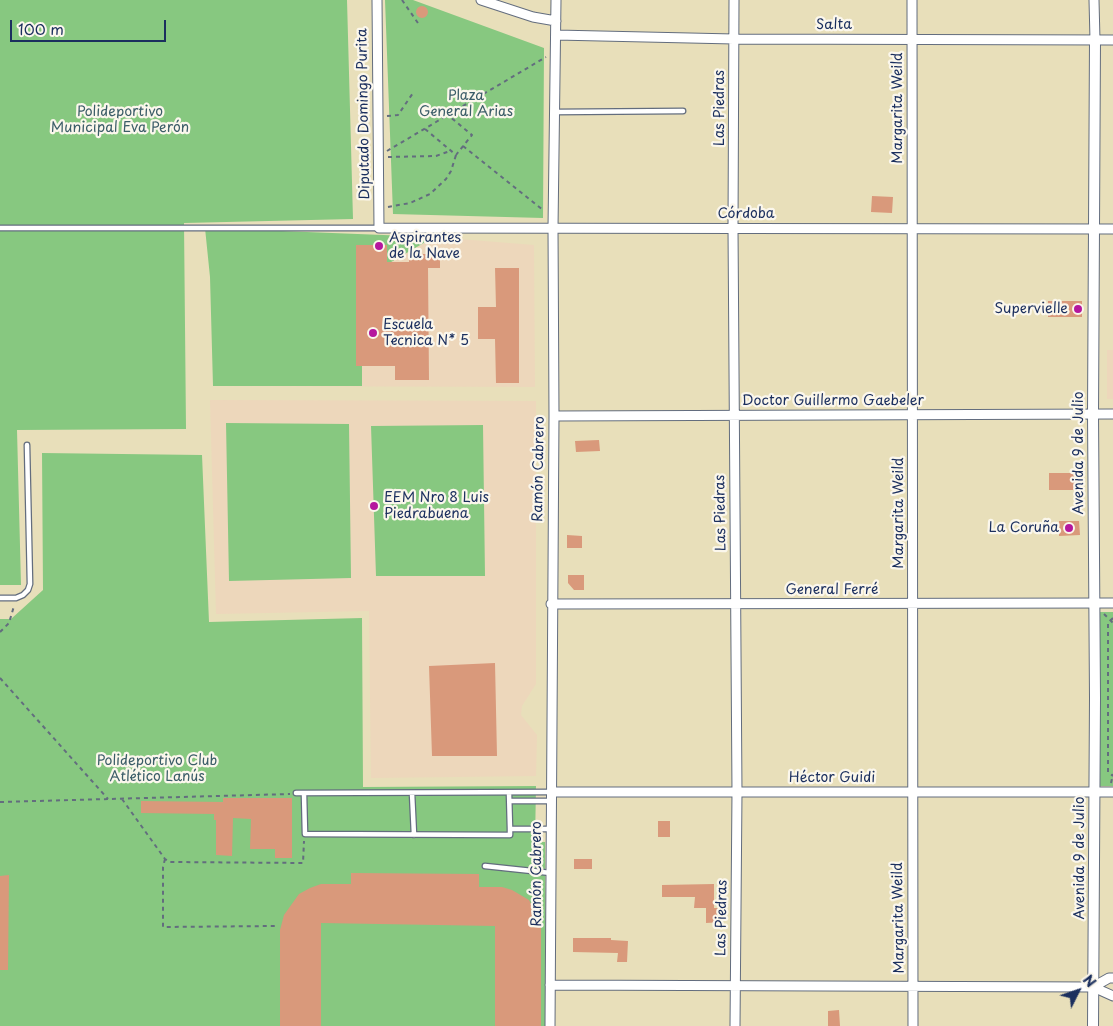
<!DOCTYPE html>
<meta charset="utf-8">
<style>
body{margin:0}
#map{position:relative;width:1113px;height:1026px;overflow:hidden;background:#e8dfba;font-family:"Playpen Sans",sans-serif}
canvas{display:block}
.north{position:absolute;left:1053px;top:966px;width:50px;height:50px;-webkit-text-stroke:4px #fbf7ec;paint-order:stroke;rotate:49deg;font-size:14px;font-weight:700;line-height:20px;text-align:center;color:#1b2f5e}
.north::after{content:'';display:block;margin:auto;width:18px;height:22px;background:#1b2f5e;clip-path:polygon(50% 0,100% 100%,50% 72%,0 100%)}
.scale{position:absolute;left:10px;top:20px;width:156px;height:22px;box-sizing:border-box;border:2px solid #1b2f5e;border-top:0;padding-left:6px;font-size:15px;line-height:18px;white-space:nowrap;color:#1b2f5e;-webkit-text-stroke:4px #fbf7ec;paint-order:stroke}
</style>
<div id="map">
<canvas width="1113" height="1026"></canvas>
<div class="north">N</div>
<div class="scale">100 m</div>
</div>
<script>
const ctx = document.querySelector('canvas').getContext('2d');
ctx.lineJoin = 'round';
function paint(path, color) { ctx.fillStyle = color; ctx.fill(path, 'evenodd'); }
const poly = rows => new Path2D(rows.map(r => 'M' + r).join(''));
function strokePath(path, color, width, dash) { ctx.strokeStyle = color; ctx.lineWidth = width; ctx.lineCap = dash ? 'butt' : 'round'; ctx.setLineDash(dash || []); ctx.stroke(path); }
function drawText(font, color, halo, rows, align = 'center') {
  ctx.font = font + ' "Playpen Sans",sans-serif'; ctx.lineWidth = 4.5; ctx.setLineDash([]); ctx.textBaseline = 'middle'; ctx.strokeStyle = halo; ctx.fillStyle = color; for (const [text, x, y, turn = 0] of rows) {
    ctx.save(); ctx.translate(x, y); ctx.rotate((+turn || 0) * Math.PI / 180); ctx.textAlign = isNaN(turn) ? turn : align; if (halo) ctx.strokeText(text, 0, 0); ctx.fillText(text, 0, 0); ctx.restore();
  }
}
const built = poly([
 [434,237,534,245,535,387,213,386,362,279],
 [1107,350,1113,350,1113,399,1107,399],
 [210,400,536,401,536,684,522,706,521,715,537,735,536,776,371,778,369,611,216,614]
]);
const green = poly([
 [0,0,347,0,353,219,184,223,186,429,17,430,21,585,0,585],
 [385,0,413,0,544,48,543,218,393,214],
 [205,228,434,237,362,279,362,386,213,386,210,277],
 [226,423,349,424,351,578,229,581],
 [483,425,485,576,376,576,371,426],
 [42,453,202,455,209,622,362,618,363,787,536,786,535,842,545,842,546,1026,0,1026,0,619,11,619,43,590],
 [1099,612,1113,612,1113,786,1099,786]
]);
const building = poly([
 '416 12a6 6 0 1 1 12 0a6 6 0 1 1-12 0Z',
 [872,196,893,197,892,213,871,212],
 [356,245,387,245,387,262,409,262,409,254,440,254,440,268,428,268,429,380,395,380,395,366,356,366],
 [495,268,519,268,519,383,496,383,495,339,478,339,478,307,496,307],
 [1048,301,1082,301,1082,317,1048,317],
 [599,440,600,451,576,452,575,441],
 [1049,473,1082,473,1082,490,1049,490],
 [1059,521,1079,521,1080,535,1059,536],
 [567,535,582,536,582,548,567,548],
 [568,575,584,575,584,590,574,590,568,583],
 [495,663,497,756,432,756,429,666],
 [223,798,292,798,292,858,275,858,275,849,250,849,251,819,233,818,232,856,216,855,216,820,214,820,214,814,141,813,141,801,223,802],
 [658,821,670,821,670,837,658,837],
 [574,859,592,859,592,869,574,869],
 [351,873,479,874,479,887,502,887,512,890,529,900,541,923,541,1026,495,1026,495,926,321,923,321,1026,280,1026,280,930,284,915,299,894,310,888,321,884,351,884],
 [9,875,8,970,0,970,0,876],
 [714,884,714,908,722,908,723,922,706,923,706,908,694,908,695,897,662,897,662,885],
 [573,938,611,938,611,940,628,941,627,962,617,962,618,953,573,952],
 [839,1010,840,1026,828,1026,828,1011]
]);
const path = poly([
 [402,0,420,26],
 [387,116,398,115,413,93],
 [425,129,456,155,472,135,449,116],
 [463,146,543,210],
 [387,151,546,57],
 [388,157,436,156,450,151],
 [388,207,410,203,430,194,446,179,451,171,456,155],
 [1104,614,1113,623],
 [1113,618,1108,623,1108,772,1113,776],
 [0,632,9,623,14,606],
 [0,678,108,799],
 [1111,783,1113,774],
 [122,799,165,859,170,862,303,863,304,841],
 [0,802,290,794],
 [165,859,163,867,163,927,275,926]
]);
const service = poly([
 [555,112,683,111],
 [0,228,379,228],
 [0,598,16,598,23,595,28,590,30,584,27,445],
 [296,793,551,792],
 [412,793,414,835],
 [509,793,510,829],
 [304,794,305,834,510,835,510,829,551,829],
 [510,801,551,801],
 [485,866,551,873]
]);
const minor = poly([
 [377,0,379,228,1113,229],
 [481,0,533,17,556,21],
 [734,0,733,228,737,792,735,1026],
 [912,0,913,1026],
 [1094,0,1095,40],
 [556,35,734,39,1113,40],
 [554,416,1113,414],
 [551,604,1113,603],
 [551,792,1113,792],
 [550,985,1093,987,1113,996],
 [1093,987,1109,978,1113,978],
 [550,1026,554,416,553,228,556,0]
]);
const tertiary = poly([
 [1093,1026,1095,698,1093,414,1095,40]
]);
const markers = [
 [379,246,5,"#b5179e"],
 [1078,309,5,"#b5179e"],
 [373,333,5,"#b5179e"],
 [374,506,5,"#b5179e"],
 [1069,528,5,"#b5179e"]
];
const streetNames = [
 ["Salta",834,25],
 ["Las Piedras",720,108,-90],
 ["Margarita Weild",898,108,-90],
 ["Diputado Domingo Purita",364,114,-91],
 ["Córdoba",746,214],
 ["Doctor Guillermo Gaebeler",833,401],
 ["Avenida 9 de Julio",1079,453,-90],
 ["Ramón Cabrero",539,469,-89],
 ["Las Piedras",721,513,-91],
 ["Margarita Weild",899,513,-90],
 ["General Ferré",832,590],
 ["Héctor Guidi",832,778],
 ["Avenida 9 de Julio",1080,858,-90],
 ["Ramón Cabrero",537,874,-90],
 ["Las Piedras",722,918,-89],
 ["Margarita Weild",899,918,-91]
];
const parkNames = [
 ["Plaza",466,96],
 ["General Arias",466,112],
 ["Polideportivo",120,112],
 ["Municipal Eva Perón",120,128],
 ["Polideportivo Club",157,761],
 ["Atlético Lanús",157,777]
];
const poiNames = [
 ["Aspirantes",389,238],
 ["de la Nave",389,254],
 ["Supervielle",1068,309,"right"],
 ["Escuela",383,325],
 ["Tecnica N* 5",383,341],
 ["EEM Nro 8 Luis",384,498],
 ["Piedrabuena",384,514],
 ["La Coruña",1059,528,"right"]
];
paint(built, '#edd7bb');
paint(green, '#87c880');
paint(building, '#d9997b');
strokePath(service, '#636d7e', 7);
strokePath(minor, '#636d7e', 11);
strokePath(tertiary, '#636d7e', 12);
strokePath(path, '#636d7e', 2, [4, 4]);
strokePath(service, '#fff', 4.5);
strokePath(minor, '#fff', 9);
strokePath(tertiary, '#fff', 10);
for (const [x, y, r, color] of markers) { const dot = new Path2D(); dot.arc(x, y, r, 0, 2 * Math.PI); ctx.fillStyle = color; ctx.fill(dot); strokePath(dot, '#fbf7ec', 2); }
drawText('14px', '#1b2f5e', '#fbf7ec', streetNames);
drawText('14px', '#3b5d68', '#fbf7ec', parkNames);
drawText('14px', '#1b2f5e', '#fbf7ec', poiNames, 'left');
</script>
